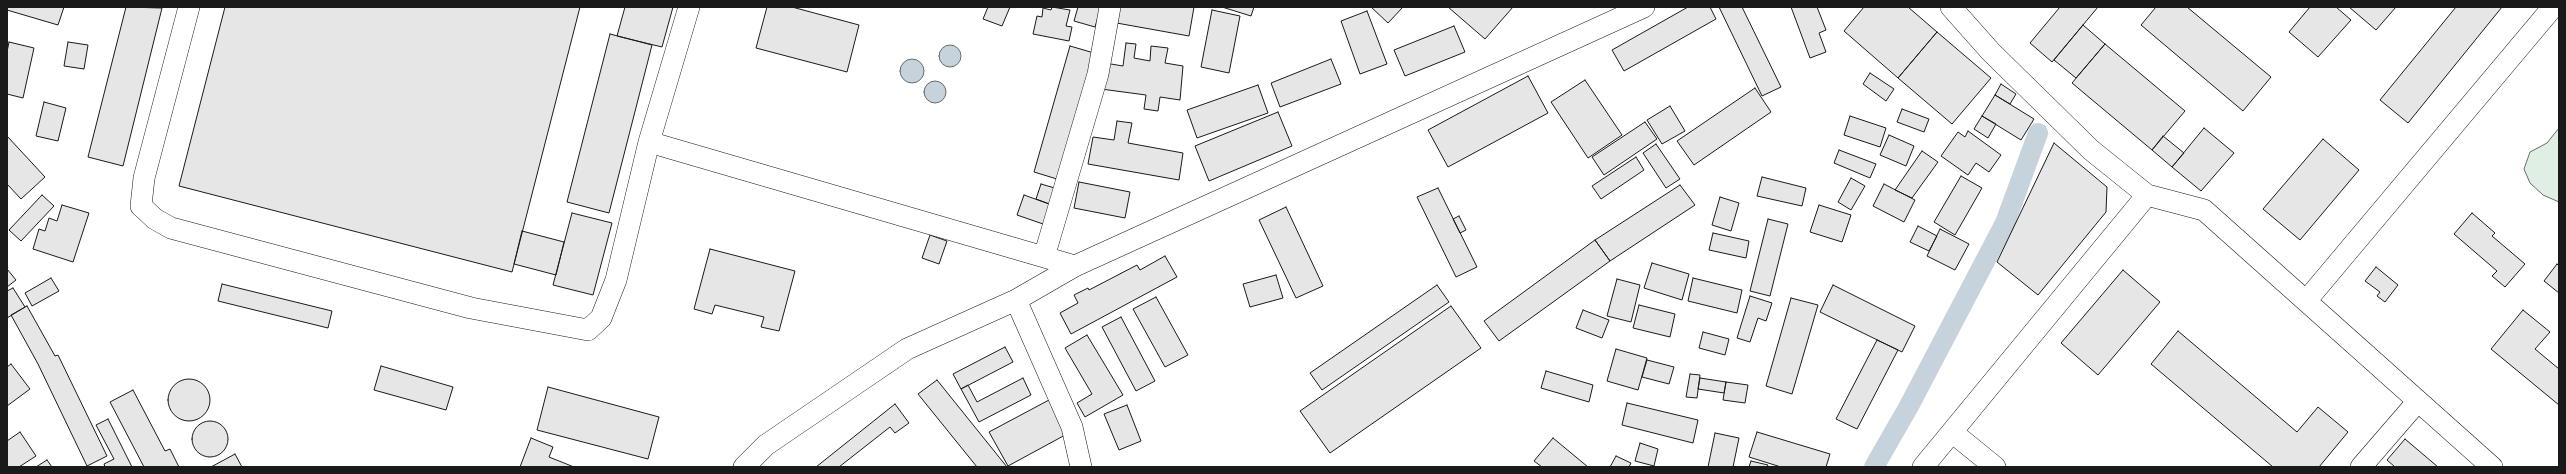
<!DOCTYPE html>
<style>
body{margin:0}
#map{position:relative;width:2566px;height:474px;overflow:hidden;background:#fff;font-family:Cabin,sans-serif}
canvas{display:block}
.frame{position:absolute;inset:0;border:8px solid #1a1a1a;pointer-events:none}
</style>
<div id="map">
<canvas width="2566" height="474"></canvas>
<div class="frame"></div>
</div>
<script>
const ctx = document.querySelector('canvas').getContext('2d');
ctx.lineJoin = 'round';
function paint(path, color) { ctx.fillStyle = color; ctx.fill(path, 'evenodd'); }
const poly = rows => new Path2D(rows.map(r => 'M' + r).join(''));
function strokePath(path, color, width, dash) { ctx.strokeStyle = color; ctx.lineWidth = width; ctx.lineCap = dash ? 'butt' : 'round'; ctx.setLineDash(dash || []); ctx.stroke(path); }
const green = poly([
 [2559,128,2559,202,2543,195,2530,183,2524,169,2530,152,2547,143,2559,128]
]);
const water = poly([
 '939 56a11 11 0 1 1 22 0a11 11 0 1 1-22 0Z',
 '900 71a12 12 0 1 1 24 0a12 12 0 1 1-24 0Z',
 '924 92a11 11 0 1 1 22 0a11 11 0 1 1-22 0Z'
]);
const canal = poly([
 [1874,467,1909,406,2005,223,2038,133]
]);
const building = poly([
 [7,7,64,7,58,25,7,10,7,7],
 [126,7,162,8,123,166,88,157,126,7],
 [225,7,580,7,512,272,179,186,225,7],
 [625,7,673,7,662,47,617,36,625,7],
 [767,7,792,7,859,25,847,72,756,48,767,7],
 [988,7,1010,7,1002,26,983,19,988,7],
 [1052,7,1070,10,1066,26,1072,27,1069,41,1033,34,1037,16,1042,17,1043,8,1051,10,1052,7],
 [1078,7,1101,7,1095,27,1074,21,1078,7],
 [1114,7,1194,7,1189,36,1111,22,1114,7],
 [1222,7,1254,7,1251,16,1222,7],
 [1371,7,1403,7,1388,23,1371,7],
 [1448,7,1513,7,1485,39,1448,7],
 [1688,7,1710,7,1716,19,1624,71,1612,50,1688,7],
 [1719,7,1742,7,1781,87,1762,96,1719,7],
 [1791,7,1817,7,1826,30,1819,33,1826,52,1810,58,1791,7],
 [1864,7,1908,7,1937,32,1898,78,1844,31,1864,7],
 [2060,7,2098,7,2052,62,2030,43,2060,7],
 [2156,7,2187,7,2271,77,2243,111,2141,25,2156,7],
 [2310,7,2336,7,2351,20,2318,57,2289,32,2310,7],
 [2349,7,2396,7,2376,30,2349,7],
 [2456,7,2502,7,2408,123,2380,100,2456,7],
 [1212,10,1240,16,1229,73,1201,67,1212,10],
 [1367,11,1387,64,1360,74,1341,21,1367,11],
 [2083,25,2105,44,2076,78,2054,60,2083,25],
 [1454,26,1465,52,1405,76,1394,50,1454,26],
 [1937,32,1991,78,1952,124,1898,78,1937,32],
 [610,34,652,45,609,213,567,202,610,34],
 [9,42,34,48,23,98,7,94,7,52,9,42],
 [68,42,88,45,84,69,64,66,68,42],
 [1126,43,1136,44,1134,58,1150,61,1151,46,1168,48,1165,63,1183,66,1180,100,1160,97,1158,111,1144,109,1146,95,1101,89,1105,63,1123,66,1126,43],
 [2105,44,2185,111,2152,150,2072,83,2105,44],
 [1070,46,1094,53,1057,179,1034,172,1070,46],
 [1331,59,1341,84,1280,107,1271,83,1331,59],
 [1870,73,1894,89,1886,101,1863,84,1870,73],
 [1528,76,1548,113,1448,167,1428,130,1528,76],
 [1585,80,1622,135,1588,158,1551,102,1585,80],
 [2001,84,2016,94,2010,104,1995,95,2001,84],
 [1258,85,1268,113,1197,138,1187,110,1258,85],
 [1755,88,1771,112,1694,165,1677,141,1755,88],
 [1995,95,2034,119,2021,140,1982,116,1995,95],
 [44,102,66,108,58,141,36,136,44,102],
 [1670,106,1685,131,1662,144,1647,120,1670,106],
 [1902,109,1929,119,1924,132,1897,122,1902,109],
 [1278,112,1292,146,1209,181,1195,146,1278,112],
 [1850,116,1886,128,1880,147,1844,135,1850,116],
 [1982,116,1996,124,1988,138,1974,129,1982,116],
 [1117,121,1132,123,1128,143,1183,153,1179,180,1088,164,1093,137,1114,140,1117,121],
 [1645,122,1657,139,1604,175,1592,157,1645,122],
 [2204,128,2234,153,2201,191,2172,167,2204,128],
 [1968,131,2001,155,1989,172,1976,163,1968,175,1941,156,1958,132,1965,137,1968,131],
 [1889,135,1914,146,1906,166,1880,155,1889,135],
 [7,136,45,177,21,199,7,184,7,136],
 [2163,136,2184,153,2172,167,2152,150,2163,136],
 [2323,139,2359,170,2300,240,2263,209,2323,139],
 [2054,143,2107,187,2106,212,2038,295,1997,262,2054,143],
 [1656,144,1680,179,1666,188,1643,153,1656,144],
 [1839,150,1876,164,1870,178,1834,163,1839,150],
 [1922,151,1938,162,1912,198,1895,190,1922,151],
 [1636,157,1644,170,1601,199,1592,186,1636,157],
 [1961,176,1982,188,1955,235,1934,222,1961,176],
 [1762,177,1806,188,1802,206,1757,196,1762,177],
 [1851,178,1865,186,1851,210,1838,202,1851,178],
 [1079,182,1130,192,1125,218,1074,208,1079,182],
 [1041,184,1058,189,1052,205,1036,199,1041,184],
 [1884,184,1915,200,1904,222,1873,206,1884,184],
 [1680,185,1695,205,1610,261,1595,240,1680,185],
 [1438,188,1477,267,1456,277,1417,197,1438,188],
 [42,195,54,206,21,241,9,230,42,195],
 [1024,195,1052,205,1046,225,1017,215,1024,195],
 [1720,197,1739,203,1731,231,1712,225,1720,197],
 [62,205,89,213,73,262,33,249,39,229,45,231,49,218,57,221,62,205],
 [1819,205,1851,215,1842,242,1810,232,1819,205],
 [1286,207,1323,286,1296,298,1259,220,1286,207],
 [572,213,612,223,593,295,553,285,572,213],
 [2472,213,2495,233,2492,236,2525,264,2505,287,2492,276,2497,271,2454,234,2472,213],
 [1459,216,1466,230,1460,233,1453,219,1459,216],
 [1768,219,1788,224,1770,296,1750,291,1768,219],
 [1918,226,1937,236,1929,251,1910,242,1918,226],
 [1940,229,1969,244,1955,270,1927,256,1940,229],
 [522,231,564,242,556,275,514,264,522,231],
 [1713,233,1749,241,1746,258,1709,250,1713,233],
 [930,235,947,241,939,264,922,258,930,235],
 [1595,240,1610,261,1499,341,1484,321,1595,240],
 [710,249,795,271,779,331,761,327,764,317,715,305,712,314,694,309,710,249],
 [1165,256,1177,277,1071,334,1060,313,1078,303,1074,295,1088,288,1089,290,1137,265,1140,270,1165,256],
 [1652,263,1689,274,1682,300,1644,288,1652,263],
 [2557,264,2559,266,2559,293,2544,281,2557,264],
 [2376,267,2398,285,2385,302,2377,296,2380,292,2365,281,2376,267],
 [7,269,16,280,7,287,7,269],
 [2123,270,2160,302,2098,375,2061,343,2123,270],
 [1276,275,1283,298,1250,307,1243,284,1276,275],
 [51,278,59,291,32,306,25,293,51,278],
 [1693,278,1742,290,1737,313,1688,301,1693,278],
 [1617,279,1640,285,1631,322,1607,316,1617,279],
 [222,284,332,311,328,328,218,301,222,284],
 [1437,285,1449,302,1322,390,1310,373,1437,285],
 [1833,285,1915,326,1902,352,1820,312,1833,285],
 [13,288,25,307,7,318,7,291,13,288],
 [1750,296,1772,303,1766,321,1758,318,1750,342,1737,338,1750,296],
 [1156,297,1188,355,1165,367,1133,309,1156,297],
 [1791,298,1818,305,1792,394,1766,386,1791,298],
 [1639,305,1675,314,1670,337,1633,328,1639,305],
 [27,306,55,356,58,355,107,456,87,466,38,364,11,315,27,306],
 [1451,306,1481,348,1330,453,1300,411,1451,306],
 [1583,310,1609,320,1602,338,1576,328,1583,310],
 [2523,310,2550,332,2535,349,2559,369,2559,405,2491,349,2523,310],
 [1121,317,1155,381,1136,391,1102,327,1121,317],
 [2178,331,2297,432,2318,407,2348,432,2319,467,2273,467,2151,364,2178,331],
 [1703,332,1729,339,1725,355,1699,348,1703,332],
 [1087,335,1123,395,1085,417,1077,403,1092,394,1065,348,1087,335],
 [1877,340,1898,350,1857,429,1836,419,1877,340],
 [1005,347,1013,362,961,389,953,374,1005,347],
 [1616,349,1647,358,1638,390,1607,381,1616,349],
 [1647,360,1674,367,1669,384,1642,377,1647,360],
 [11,364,30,389,7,406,7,367,11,364],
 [381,366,453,387,446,410,374,390,381,366],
 [1546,371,1593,385,1589,402,1541,388,1546,371],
 [1690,374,1700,375,1697,398,1686,397,1690,374],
 [1023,378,1031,395,979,422,961,389,968,385,977,402,1023,378],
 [1700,378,1726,382,1724,393,1698,389,1700,378],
 '168 400a21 21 0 1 1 42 0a21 21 0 1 1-42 0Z',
 [937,380,1007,467,977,467,918,394,937,380],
 [1726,382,1748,385,1745,403,1723,400,1726,382],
 [548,387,659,417,648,459,537,430,548,387],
 [133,390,165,451,170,449,179,467,144,467,110,402,133,390],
 [1049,400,1067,434,1008,466,989,432,1049,400],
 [1627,403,1698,420,1693,443,1622,425,1627,403],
 [895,404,909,423,895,433,890,427,839,467,816,467,895,404],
 [1127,405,1141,441,1119,450,1104,414,1127,405],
 [108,419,132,467,105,467,104,464,114,459,96,425,108,419],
 '192 439a18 18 0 1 1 36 0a18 18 0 1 1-36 0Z',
 [20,432,36,456,19,467,7,467,7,441,20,432],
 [1757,432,1830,454,1826,467,1781,467,1749,457,1757,432],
 [1715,433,1739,438,1733,467,1708,467,1715,433],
 [531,438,553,447,549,457,574,467,520,467,531,438],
 [1553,438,1588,467,1542,467,1534,461,1553,438],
 [2405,439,2438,467,2395,467,2387,460,2405,439],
 [1640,443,1658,449,1654,466,1635,461,1640,443],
 [235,454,242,467,211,467,235,454],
 [1616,456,1631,463,1629,467,1610,467,1616,456],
 [47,460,52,467,36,467,47,460],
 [1751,461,1768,465,1767,467,1749,467,1751,461]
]);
const minor = poly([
 [189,7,144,178,141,206,155,219,171,228,471,308,588,330,601,318,616,280,649,142,689,7],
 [1951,7,1991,52,2091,150,2147,195,2204,210,2492,467],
 [649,142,1075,266],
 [1044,257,1098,74,1110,7],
 [1016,300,1072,427,1081,467],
 [2306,301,2553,7],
 [1952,432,1995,467],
 [744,467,766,445,907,349,1016,300,1075,266,1644,7],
 [1923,467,2147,195],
 [2361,467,2418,401]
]);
paint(green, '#e0efe3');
strokePath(green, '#6a6a6a', 1);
paint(water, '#c6d2dc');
strokePath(water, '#6a6a6a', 1);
strokePath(canal, '#c6d2dc', 20);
paint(building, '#e6e6e6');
strokePath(building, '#1a1a1a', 1);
strokePath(minor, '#1a1a1a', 22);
strokePath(minor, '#fff', 21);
</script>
